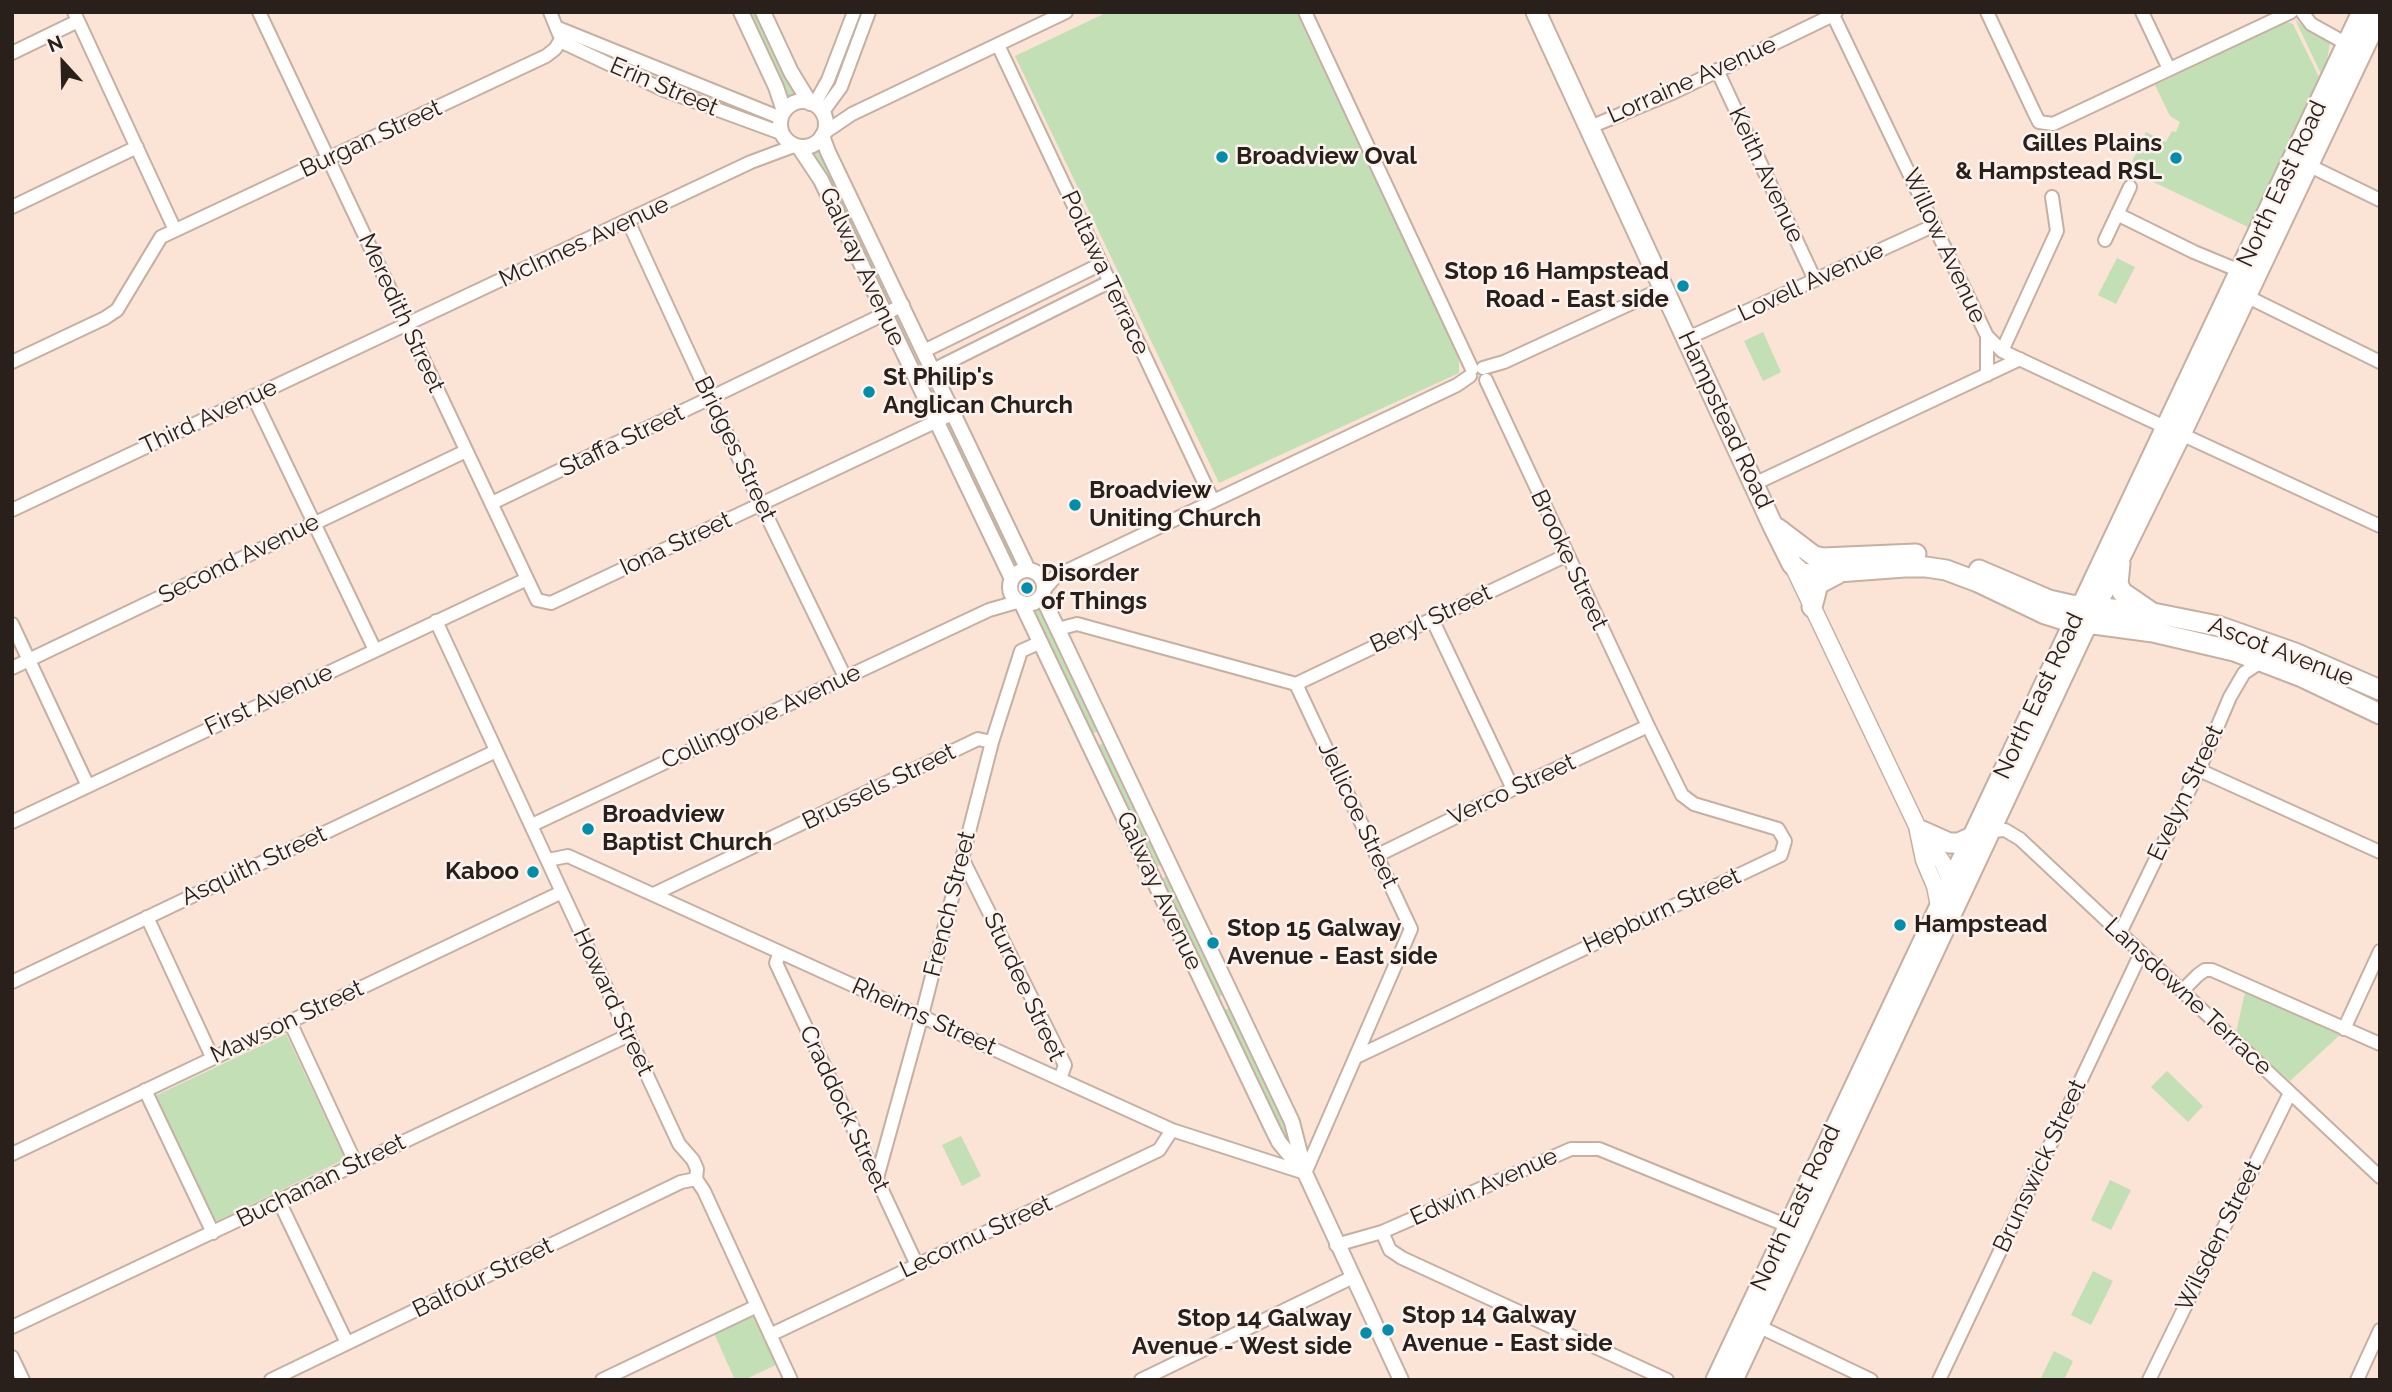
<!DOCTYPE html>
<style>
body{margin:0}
#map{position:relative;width:2392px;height:1392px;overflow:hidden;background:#fbe3d5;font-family:Raleway,sans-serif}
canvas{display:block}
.frame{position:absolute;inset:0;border:14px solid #29201b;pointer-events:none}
.north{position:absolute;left:28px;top:28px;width:70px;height:70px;-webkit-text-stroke:5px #fdf3ee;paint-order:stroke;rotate:338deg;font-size:19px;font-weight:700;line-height:28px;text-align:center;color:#29201b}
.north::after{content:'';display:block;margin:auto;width:24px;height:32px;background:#29201b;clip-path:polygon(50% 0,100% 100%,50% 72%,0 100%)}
</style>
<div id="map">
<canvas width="2392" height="1392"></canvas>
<div class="frame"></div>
<div class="north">N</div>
</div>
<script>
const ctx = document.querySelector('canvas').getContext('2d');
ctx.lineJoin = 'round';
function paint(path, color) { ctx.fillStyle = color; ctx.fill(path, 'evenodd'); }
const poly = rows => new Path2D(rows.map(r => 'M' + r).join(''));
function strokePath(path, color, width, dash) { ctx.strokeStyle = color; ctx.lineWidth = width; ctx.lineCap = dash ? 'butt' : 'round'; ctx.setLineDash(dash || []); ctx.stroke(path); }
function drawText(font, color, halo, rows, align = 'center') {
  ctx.font = font + ' Raleway,sans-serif'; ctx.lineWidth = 5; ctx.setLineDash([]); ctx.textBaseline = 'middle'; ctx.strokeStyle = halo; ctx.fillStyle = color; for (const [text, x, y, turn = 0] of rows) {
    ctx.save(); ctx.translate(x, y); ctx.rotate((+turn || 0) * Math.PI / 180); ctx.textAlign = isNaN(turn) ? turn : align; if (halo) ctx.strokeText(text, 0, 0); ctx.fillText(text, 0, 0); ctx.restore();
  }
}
const green = poly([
 [745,12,758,12,802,96,794,97,785,102],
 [1108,12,1296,12,1459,358,1459,373,1219,483,1015,56],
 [2295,19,2308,31,2330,43,2327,60,2321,74],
 [2287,22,2293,24,2319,77,2250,228,2128,170,2146,132,2166,142,2172,131,2176,132,2180,122,2170,116,2155,85],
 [820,146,891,298,883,301,806,151],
 [2117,258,2135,267,2116,304,2098,295],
 [1763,332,1781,372,1763,381,1744,341],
 [951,423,1022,566,1011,571,944,427],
 [1041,606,1099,729,1096,732,1089,735,1033,611],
 [1103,743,1105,743,1162,860,1160,865,1154,868,1097,746],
 [1165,877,1169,877,1224,993,1217,999,1160,879],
 [2245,992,2342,1033,2290,1081,2236,1033],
 [1231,1008,1280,1112,1288,1138,1287,1140,1285,1140,1222,1010],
 [286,1034,345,1159,215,1222,155,1096],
 [2167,1071,2203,1106,2188,1122,2151,1087],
 [961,1136,981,1176,962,1186,942,1145],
 [2110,1180,2131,1190,2111,1230,2091,1220],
 [2093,1271,2113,1281,2091,1325,2071,1315],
 [755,1309,780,1363,744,1380,735,1380,712,1329],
 [2054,1351,2073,1361,2064,1380,2040,1380]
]);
const minor = poly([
 [74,12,175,230],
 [259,12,537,600,551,603,954,413],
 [550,12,559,34],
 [1305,12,1472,369],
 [1836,12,1833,15,1987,336,2002,351,2167,428],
 [1987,12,2034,112,2039,122,2053,124,2291,12],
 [2142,12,2169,69],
 [2302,12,2311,24,2347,44],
 [558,28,781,118],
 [560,41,664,90,781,133],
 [998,45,1213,501],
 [12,53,78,21],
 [1717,70,1815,280],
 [814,105,828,80,854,12],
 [822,113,841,87,869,12],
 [1590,127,1672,93,1833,15],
 [824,133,852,114,1066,12],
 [2308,165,2380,200],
 [12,207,137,147],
 [2117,214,2194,252,2240,271],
 [628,221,710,399,845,677],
 [2105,240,2130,187],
 [2246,296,2380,362],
 [1688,338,1935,225],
 [924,351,1101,264],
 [2002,351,2057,231,2052,197],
 [12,362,105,318,117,310,161,237,546,56,555,49,560,41],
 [1483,368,1504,362,1664,288],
 [933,370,1109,282],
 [1987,375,1987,336],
 [253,396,375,650],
 [2181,434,2380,526],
 [1754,484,2020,359],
 [492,503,903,305],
 [12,510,751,162,794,146],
 [1044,590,1056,576,1457,385,1470,376],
 [1432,619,1513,789],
 [436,621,679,1144,693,1160,697,1169,696,1179,704,1191,791,1380],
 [12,624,88,786],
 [12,668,466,451],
 [1296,684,1567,555],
 [2199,770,2380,852],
 [12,822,527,579],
 [532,825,989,610,1017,602],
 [1991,831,2005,830,2020,839,2380,1177],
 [1378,855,1513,789,1648,726],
 [962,858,1065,1065,1060,1079],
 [548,860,568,856,1172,1130,1305,1173,1411,929,1296,684,1077,624,1058,629],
 [654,894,978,739,992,742],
 [147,917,212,1057],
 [2120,933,2199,770,2230,697,2244,673,2262,661],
 [780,952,776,963,917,1265],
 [12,982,496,751],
 [2182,991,2198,975,2205,970,2212,970,2380,1044],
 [290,1022,356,1164],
 [2344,1029,2380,951],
 [1356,1057,1781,855,1785,841,1778,829,1694,804,1682,795,1648,726,1486,380],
 [145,1090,213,1233],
 [12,1154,562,892],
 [877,1178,922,1015,992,742,1021,651,1041,642],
 [279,1201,347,1343],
 [1382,1232,1390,1250,1402,1258,1667,1380],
 [1336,1245,1382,1232,1571,1149,1599,1149,1788,1226],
 [1758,1326,1871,1380],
 [12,1327,629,1035],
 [770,1335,1159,1150,1172,1130],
 [12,1357,23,1380],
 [271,1380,681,1182,696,1179],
 [602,1380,757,1306],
 [1141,1380,1353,1277],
 [1939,1380,2141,953],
 [2149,1380,2290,1093],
 [2357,1380,2380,1330]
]);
const tertiary = poly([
 [741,12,776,87,784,111],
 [763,12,791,72,810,103],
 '780 124a23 23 0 1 1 46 0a23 23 0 1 1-46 0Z',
 [822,136,828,152,1028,570],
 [799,147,821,180,1012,579],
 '1010 587a17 17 0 1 1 34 0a17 17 0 1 1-34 0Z',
 [1042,596,1292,1122,1305,1173,1401,1380],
 [1022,604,1272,1128,1279,1142,1302,1170]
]);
const secondary = poly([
 [1792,564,1917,826,1924,860,1935,886,1939,906],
 [1919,828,1943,863,1950,880]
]);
const trunk = poly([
 [1536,12,1773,526,1792,564,1797,569,1802,573,1810,574,1905,567,1926,567,1946,570,1978,582,2045,614,2064,620,2153,632,2234,651,2302,677,2380,714],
 [1777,528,1814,556,1823,558,1916,554],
 [2120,563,2118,584,2122,592,2151,612],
 [1979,570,2049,600,2071,605,2153,613,2218,626,2295,653,2380,690],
 [1812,607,1818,584,1839,573],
 [1922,831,1949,843,1959,843,1972,837],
 [1716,1380,2362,12],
 [1733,1380,2082,635,2181,434,2380,14]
]);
const markers = [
 [1222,157,7,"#028eab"],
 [2176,158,7,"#028eab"],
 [1683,286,7,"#028eab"],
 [869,392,7,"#028eab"],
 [1075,505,7,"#028eab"],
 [1027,588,7,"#028eab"],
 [588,829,7,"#028eab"],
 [533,872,7,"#028eab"],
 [1900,925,7,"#028eab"],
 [1213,943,7,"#028eab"],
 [1388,1330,7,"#028eab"],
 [1366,1333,7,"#028eab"]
];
const streetNames = [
 ["Lorraine Avenue",1692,80,-24],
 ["Erin Street",664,87,23],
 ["Burgan Street",371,139,-25],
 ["Keith Avenue",1766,175,65],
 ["North East Road",2282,184,-65],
 ["McInnes Avenue",584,242,-25],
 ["Willow Avenue",1944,246,65],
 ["Galway Avenue",862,267,65],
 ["Poltawa Terrace",1105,273,65],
 ["Lovell Avenue",1811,282,-25],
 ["Meredith Street",401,313,65],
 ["Third Avenue",209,417,-25],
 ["Hampstead Road",1725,420,65],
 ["Staffa Street",622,441,-26],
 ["Bridges Street",735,449,64],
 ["Iona Street",676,544,-25],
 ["Second Avenue",239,559,-26],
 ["Brooke Street",1569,560,65],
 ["Beryl Street",1431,619,-25],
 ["Ascot Avenue",2281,652,21],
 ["North East Road",2039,696,-65],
 ["First Avenue",269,700,-25],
 ["Collingrove Avenue",761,717,-25],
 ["Brussels Street",879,787,-26],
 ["Verco Street",1512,790,-25],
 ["Evelyn Street",2186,793,-65],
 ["Jellicoe Street",1358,815,65],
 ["Asquith Street",254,866,-25],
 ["Galway Avenue",1159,891,65],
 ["French Street",950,904,-76],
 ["Hepburn Street",1662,911,-25],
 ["Sturdee Street",1024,987,65],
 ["Lansdowne Terrace",2188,997,43],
 ["Howard Street",613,1002,65],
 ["Rheims Street",924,1017,24],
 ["Mawson Street",287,1022,-25],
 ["Craddock Street",844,1109,65],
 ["Brunswick Street",2040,1166,-65],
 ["Buchanan Street",321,1181,-26],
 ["Edwin Avenue",1484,1187,-24],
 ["North East Road",1796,1208,-65],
 ["Wilsden Street",2219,1236,-64],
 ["Lecornu Street",976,1237,-25],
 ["Balfour Street",483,1278,-26]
];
const poiNames = [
 ["Gilles Plains",2162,144,"right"],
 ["& Hampstead RSL",2162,172,"right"],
 ["Broadview Oval",1236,157],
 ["Stop 16 Hampstead",1669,272,"right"],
 ["Road - East side",1669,300,"right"],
 ["St Philip's",883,378],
 ["Anglican Church",883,406],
 ["Broadview",1089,491],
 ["Uniting Church",1089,519],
 ["Disorder",1041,574],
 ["of Things",1041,602],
 ["Broadview",602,815],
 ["Baptist Church",602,843],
 ["Kaboo",519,872,"right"],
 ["Hampstead",1914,925],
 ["Stop 15 Galway",1227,929],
 ["Avenue - East side",1227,957],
 ["Stop 14 Galway",1402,1316],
 ["Avenue - East side",1402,1344],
 ["Stop 14 Galway",1352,1319,"right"],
 ["Avenue - West side",1352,1347,"right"]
];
paint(green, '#c2dfb5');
strokePath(minor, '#c6b0a2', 16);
strokePath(tertiary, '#c6b0a2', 18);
strokePath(secondary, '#c6b0a2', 19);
strokePath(trunk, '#c6b0a2', 23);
strokePath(minor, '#fff', 12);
strokePath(tertiary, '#fff', 14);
strokePath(secondary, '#fff', 16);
strokePath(trunk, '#fff', 19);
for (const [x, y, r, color] of markers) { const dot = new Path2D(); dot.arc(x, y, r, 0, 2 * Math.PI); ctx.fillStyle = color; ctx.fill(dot); strokePath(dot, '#fdf3ee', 2.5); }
drawText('24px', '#29201b', '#fdf3ee', streetNames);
drawText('bold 24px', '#29201b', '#fdf3ee', poiNames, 'left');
</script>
